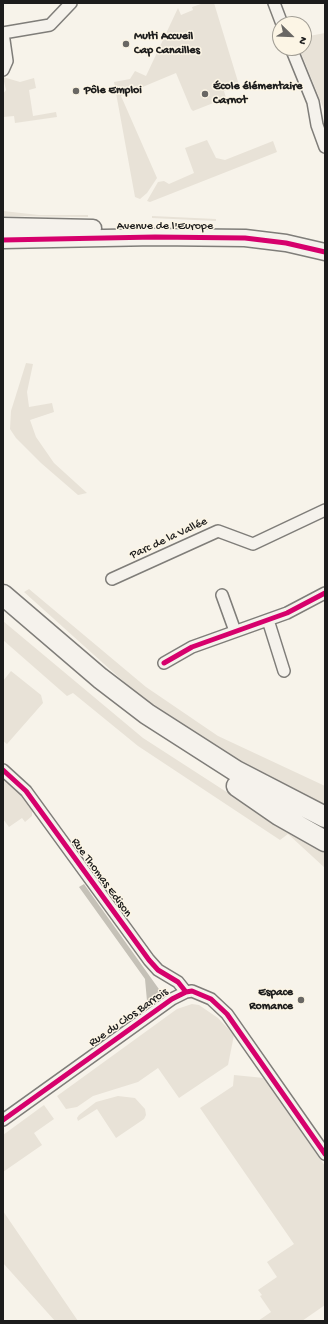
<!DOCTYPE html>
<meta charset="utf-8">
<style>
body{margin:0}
#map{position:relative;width:328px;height:1324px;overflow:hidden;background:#f7f3ea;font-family:"Gochi Hand",sans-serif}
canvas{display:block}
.frame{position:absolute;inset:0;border:4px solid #1c1c1c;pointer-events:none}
.north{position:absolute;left:272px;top:16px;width:40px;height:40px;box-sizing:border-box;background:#fcf5e5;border:1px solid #a29e95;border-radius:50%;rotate:113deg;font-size:11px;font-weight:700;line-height:16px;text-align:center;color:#1c1c1c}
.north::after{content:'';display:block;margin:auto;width:14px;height:18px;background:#696764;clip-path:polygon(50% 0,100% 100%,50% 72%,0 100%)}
</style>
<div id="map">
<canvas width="328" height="1324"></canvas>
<div class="frame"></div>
<div class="north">N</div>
</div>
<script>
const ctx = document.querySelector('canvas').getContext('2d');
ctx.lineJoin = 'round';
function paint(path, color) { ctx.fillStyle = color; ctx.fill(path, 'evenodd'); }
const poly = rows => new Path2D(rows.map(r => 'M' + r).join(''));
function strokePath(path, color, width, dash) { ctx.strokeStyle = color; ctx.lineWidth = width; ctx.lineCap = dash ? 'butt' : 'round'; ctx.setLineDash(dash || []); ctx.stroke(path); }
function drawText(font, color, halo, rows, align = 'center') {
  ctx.font = font + ' "Gochi Hand",sans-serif'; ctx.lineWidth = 3; ctx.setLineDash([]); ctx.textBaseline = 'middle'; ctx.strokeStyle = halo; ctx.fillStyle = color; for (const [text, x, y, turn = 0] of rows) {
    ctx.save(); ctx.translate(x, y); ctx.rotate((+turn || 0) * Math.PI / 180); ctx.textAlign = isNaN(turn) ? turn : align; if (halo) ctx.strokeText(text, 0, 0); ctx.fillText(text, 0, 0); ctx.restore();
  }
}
const green = poly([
 [204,3,214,3,239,85,224,91,226,98,193,111,191,109,176,73,121,96,157,178,147,193,140,199,135,197,114,82,130,79,135,71,146,76,178,8,181,15,193,10,192,7],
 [325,33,325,112,299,48,304,48,304,37],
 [3,77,20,82,34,78,36,88,29,90,33,116,56,112,57,117,15,123,14,116,3,117,3,94,6,90],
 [207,140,216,158,225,160,273,141,277,152,150,202,147,201,158,182,164,181,169,184,194,173,185,148],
 [3,211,39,215,88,215,88,217,3,216],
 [152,216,216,219,216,221,152,218],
 [26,363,33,364,27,392,29,407,52,403,54,412,30,420,36,437,54,463,87,493,78,495,41,463,16,438,10,429,11,411],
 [29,589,146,687,218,736,325,786,325,805,284,787,184,731,143,699,24,592],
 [3,621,143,738,225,791,297,830,325,849,325,868,288,834,280,840,138,746,73,693,67,696,3,640],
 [11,671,41,695,43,703,7,744,3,741,3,681],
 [3,777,15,787,30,806,32,811,32,816,25,822,22,818,9,827,3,819],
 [192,1004,199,1005,218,1018,234,1035,228,1065,179,1098,158,1068,138,1082,93,1096,77,1107,66,1109,57,1096,177,1009],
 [234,1075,264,1078,325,1166,325,1305,302,1321,258,1321,271,1312,260,1296,262,1295,258,1290,277,1277,267,1262,294,1244,200,1108,233,1086],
 [118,1096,135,1098,145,1109,146,1115,144,1119,116,1138,97,1109,78,1121,77,1118,79,1115,96,1102],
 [44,1105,54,1119,34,1133,42,1145,3,1172,3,1135],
 [3,1211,78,1321,55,1321,3,1263]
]);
const water = poly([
 [84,884,161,992,152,1000,147,1001,145,979,79,887]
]);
const street = poly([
 [274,3,282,24],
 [3,33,50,25,71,3],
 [3,33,7,61,3,70],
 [291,48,313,102,317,125,325,147],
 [112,579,218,531,253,544,325,510],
 [222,595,235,631],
 [268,620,284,671],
 [164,663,192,647,287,613,325,593],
 [3,770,26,791,149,960,158,970,178,982,186,992],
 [3,1120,172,999,186,992,192,991,211,999,227,1014,325,1154]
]);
const secondary = poly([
 [3,226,93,228],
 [3,240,155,237,245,238,286,243,325,252]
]);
const highway = poly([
 [3,595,100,678,147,714,236,771,325,817],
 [237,786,279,815,325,841]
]);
const cycleway = poly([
 [3,240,155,237,245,238,286,243,325,252],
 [164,663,192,647,287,613,325,593],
 [3,770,26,791,149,960,158,970,178,982,186,992],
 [3,1120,172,999,186,992,192,991,211,999,227,1014,325,1154]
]);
const markers = [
 [126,44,4,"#696764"],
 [76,91,4,"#696764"],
 [205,94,4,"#696764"],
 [301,1000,4,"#696764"]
];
const poiNames = [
 ["Multi Accueil",134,37],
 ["Cap Canailles",134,51],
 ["École élémentaire",213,87],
 ["Carnot",213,101],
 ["Pôle Emploi",84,91],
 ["Espace",293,993,"right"],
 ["Romance",293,1007,"right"]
];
const streetNames = [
 ["Avenue de l'Europe",165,227],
 ["Parc de la Vallée",169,539,-25],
 ["Rue Thomas Edison",101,878,54],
 ["Rue du Clos Barrois",129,1018,-35]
];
paint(green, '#e8e2d7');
paint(water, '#c5c1b7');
strokePath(street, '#7f7d79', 14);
strokePath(secondary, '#7f7d79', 19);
strokePath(highway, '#7f7d79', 23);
strokePath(street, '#f5f2ec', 11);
strokePath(secondary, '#f5f2ec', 16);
strokePath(highway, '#f5f2ec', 20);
strokePath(cycleway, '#d6006c', 5);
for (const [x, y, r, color] of markers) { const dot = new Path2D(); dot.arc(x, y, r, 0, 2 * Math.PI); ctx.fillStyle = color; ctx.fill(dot); strokePath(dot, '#fcf5e5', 1.5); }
drawText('bold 12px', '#1c1c1c', '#fcf5e5', poiNames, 'left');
drawText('12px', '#1c1c1c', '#fcf5e5', streetNames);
</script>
